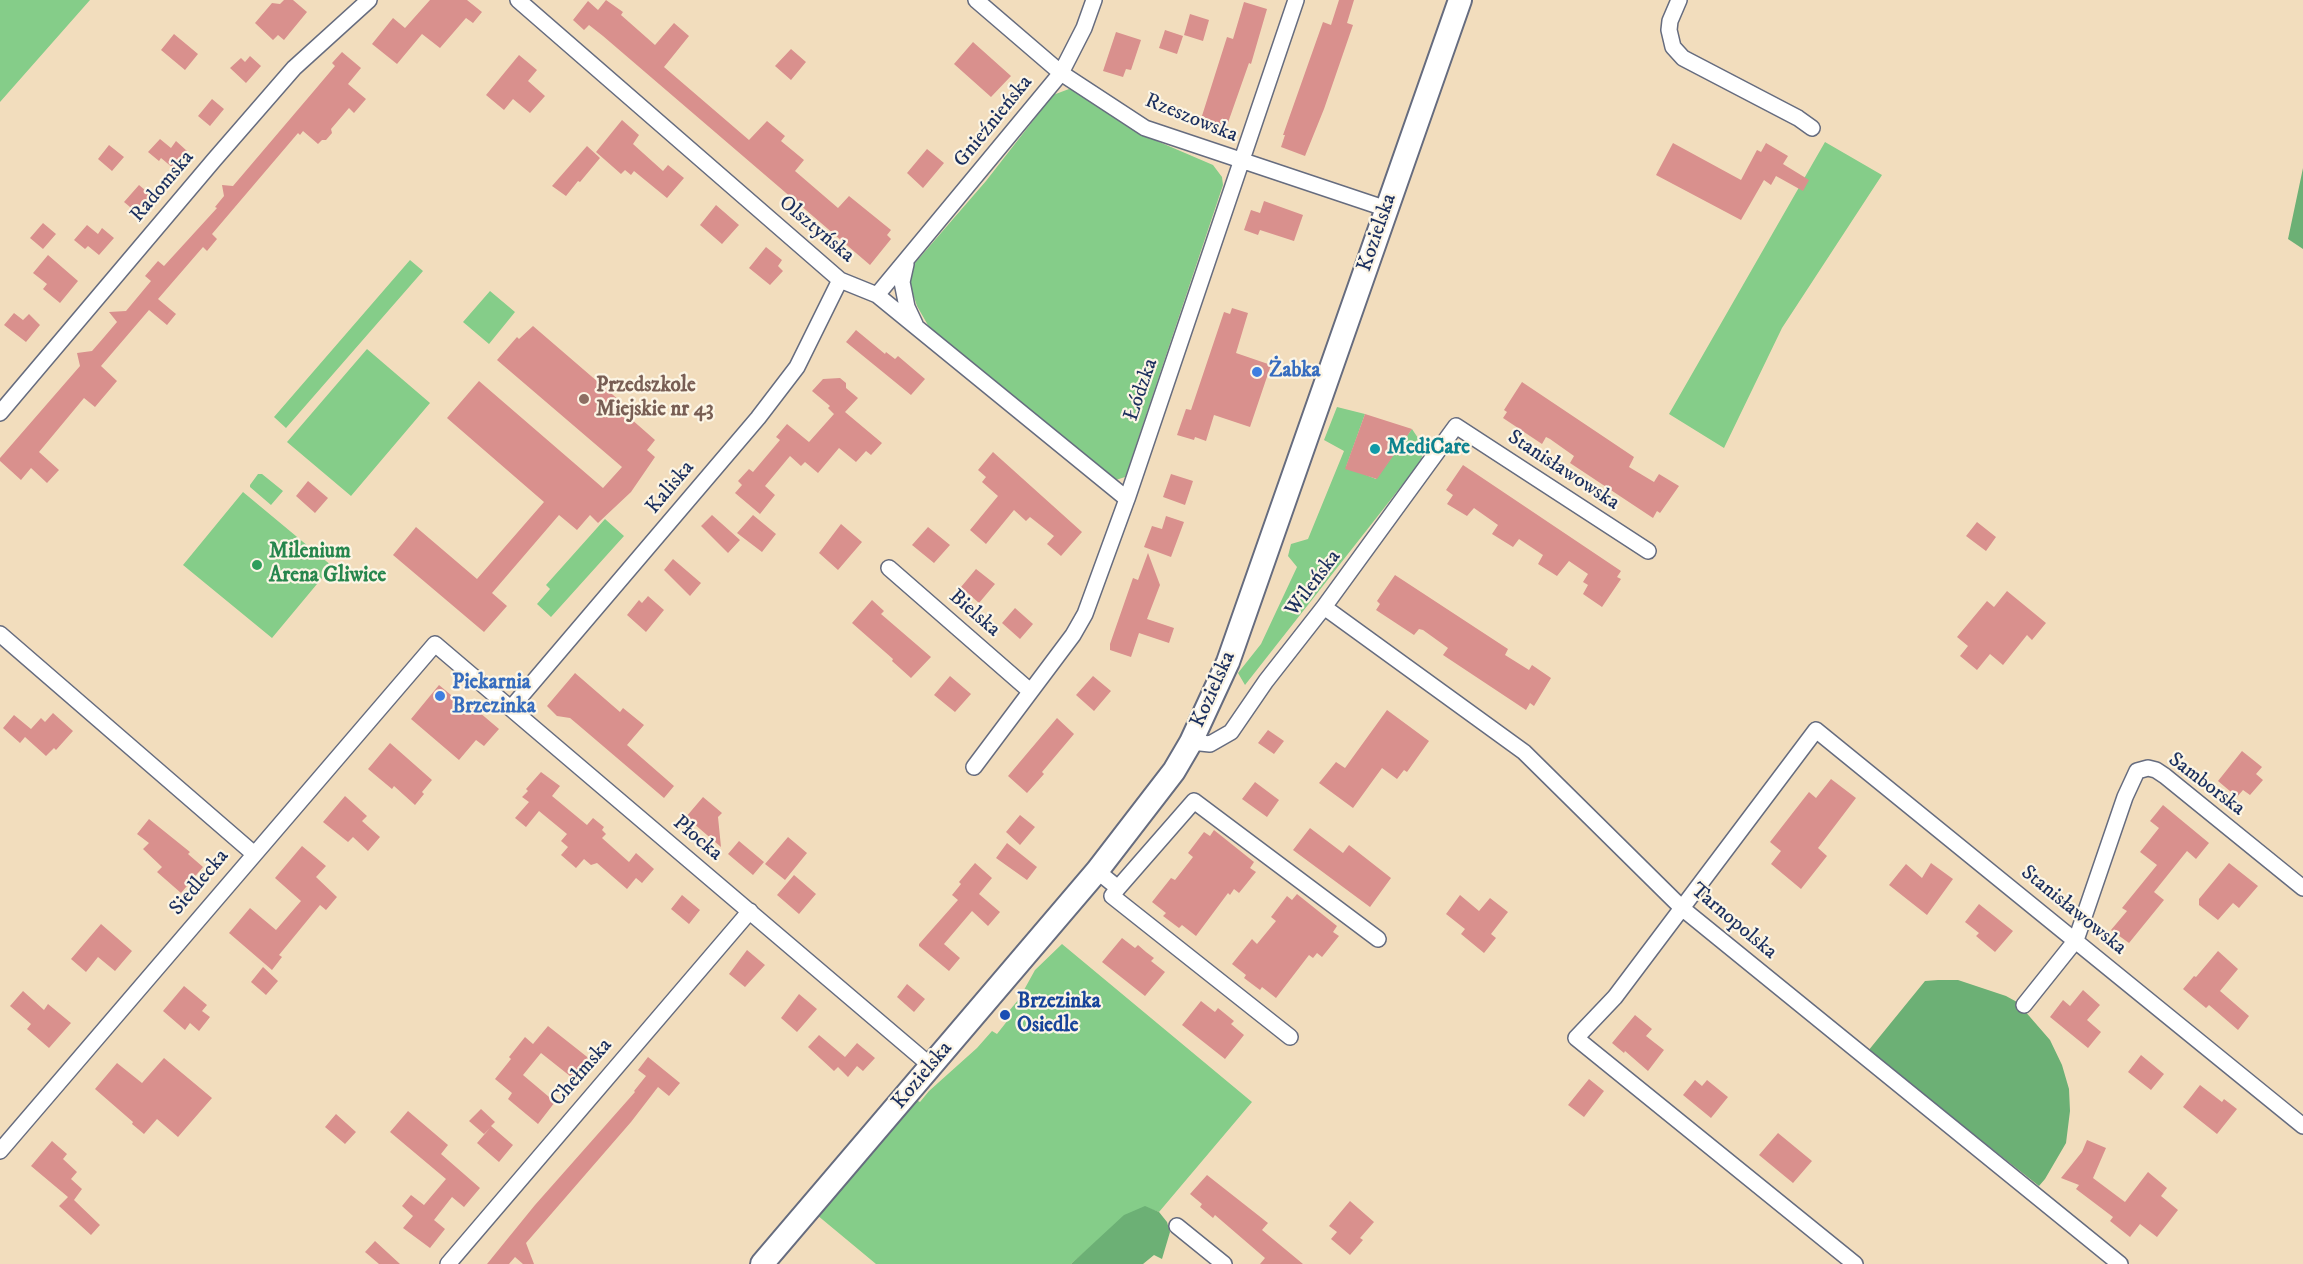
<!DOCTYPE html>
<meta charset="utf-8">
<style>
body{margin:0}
canvas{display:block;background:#f2ddbd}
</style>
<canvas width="2303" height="1264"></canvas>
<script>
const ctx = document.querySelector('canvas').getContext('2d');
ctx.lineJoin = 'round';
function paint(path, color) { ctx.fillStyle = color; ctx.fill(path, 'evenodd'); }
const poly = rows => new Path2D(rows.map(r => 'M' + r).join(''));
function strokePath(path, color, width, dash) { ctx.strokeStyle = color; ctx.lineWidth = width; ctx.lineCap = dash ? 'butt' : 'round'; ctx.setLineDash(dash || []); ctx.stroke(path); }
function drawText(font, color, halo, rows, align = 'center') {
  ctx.font = font + ' "IM FELL DW Pica",serif'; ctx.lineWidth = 4.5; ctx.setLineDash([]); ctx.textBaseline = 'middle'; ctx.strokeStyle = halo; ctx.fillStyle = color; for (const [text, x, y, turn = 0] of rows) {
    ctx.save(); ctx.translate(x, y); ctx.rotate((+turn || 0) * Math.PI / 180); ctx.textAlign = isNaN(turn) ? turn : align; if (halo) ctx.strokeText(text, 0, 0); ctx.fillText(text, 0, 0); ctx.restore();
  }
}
const green = poly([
 [0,0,90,0,0,102],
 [1069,89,1074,90,1143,135,1213,165,1222,177,1223,185,1127,472,1125,477,1116,480,929,327,917,306,910,285,911,274,915,263,986,181,1053,95],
 [1825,142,1882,175,1782,328,1724,448,1669,414],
 [410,260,423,271,286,428,274,417],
 [490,291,515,312,489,344,463,322],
 [367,349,430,403,351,496,287,442],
 [1337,407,1365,414,1346,467,1376,479,1412,429,1424,447,1421,461,1245,685,1238,673,1261,644,1297,567,1288,556,1291,544,1308,539,1344,451,1324,440],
 [258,474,262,474,283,491,271,505,250,487,250,485],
 [243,492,332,566,272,638,183,565],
 [605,519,624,536,551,617,537,604,550,589,546,585],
 [1062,944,1252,1102,1159,1212,1145,1207,1096,1242,1071,1264,876,1264,817,1215,916,1100,920,1102,929,1091,977,1048,992,1031,997,1034,1008,1020,1004,1017,1019,999,1035,970]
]);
const forest = poly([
 [2303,168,2303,249,2288,239],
 [1938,980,1958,980,2006,996,2017,1002,2050,1040,2062,1065,2069,1089,2070,1111,2066,1143,2045,1179,2039,1186,1868,1051,1925,981],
 [1145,1206,1159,1212,1167,1222,1170,1232,1162,1259,1154,1255,1143,1264,1071,1264,1124,1215]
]);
const building = poly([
 [284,0,293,0,307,12,284,40,278,35,273,40,255,23,272,3,280,4],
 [430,0,467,0,482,12,473,23,466,18,440,48,422,34,397,64,372,44,393,18,405,28],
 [606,0,623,12,621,15,655,45,674,23,689,36,664,67,749,140,767,121,785,136,781,141,804,160,795,171,838,208,849,196,891,230,887,235,891,239,870,265,603,36,589,25,584,30,573,20,588,1,598,10],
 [1339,0,1354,0,1347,23,1353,25,1324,109,1305,156,1281,147,1285,135,1283,135,1323,22,1331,25],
 [1244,2,1267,9,1251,64,1249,63,1224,134,1208,128,1210,122,1201,119,1227,37,1233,39],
 [1190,14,1209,20,1203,41,1184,35],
 [1165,30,1183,36,1177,54,1159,48],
 [1116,32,1141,40,1131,70,1126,69,1123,77,1103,71],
 [174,34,198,54,185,70,161,50],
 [973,42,1011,76,991,97,954,64],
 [791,49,806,62,791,80,775,66],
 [342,52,361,68,348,84,366,99,354,113,349,108,331,129,332,133,326,140,322,140,318,144,303,131,300,135,298,133,212,234,217,239,207,251,203,247,158,299,176,314,167,325,149,310,101,366,117,381,95,407,84,398,39,452,59,470,47,483,31,468,21,480,0,461,0,458,80,366,77,353,92,351,99,343,117,322,109,312,126,311,151,281,145,276,158,261,164,266,217,208,215,207,224,196,222,185,233,186,313,92,335,66,332,63],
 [519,55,537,70,528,81,545,96,530,113,513,99,504,110,486,95],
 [250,56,261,66,246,83,230,68,241,58,245,62],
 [212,99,224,109,210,126,198,116],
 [622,120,639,135,633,144,663,171,668,165,684,178,667,198,634,171,631,175,625,170,621,174,596,152],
 [160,139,171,148,176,141,187,151,173,168,161,158,159,161,148,152],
 [1673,143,1741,180,1757,150,1761,152,1766,143,1788,156,1783,164,1809,180,1803,191,1776,176,1771,185,1764,180,1741,220,1656,175],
 [109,145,124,157,112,171,98,159],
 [587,146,600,158,580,182,578,181,566,196,552,186],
 [927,149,944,163,923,188,907,173],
 [139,185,151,195,136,212,124,202],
 [1264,201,1303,215,1294,241,1260,230,1258,235,1244,230,1251,210,1260,213],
 [716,205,739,225,722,244,700,225],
 [43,223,56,234,43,249,30,238],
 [87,225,98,234,102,228,114,238,99,255,88,246,85,249,74,240],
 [766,247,782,260,778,266,783,271,770,285,749,268],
 [48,255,78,281,60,303,43,289,47,284,33,273],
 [1232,308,1248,313,1236,353,1271,365,1250,427,1214,415,1206,441,1195,437,1194,440,1177,435,1186,409,1191,410,1224,312,1230,314],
 [14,313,23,320,29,314,40,325,26,342,4,325],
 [533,326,627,407,622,411,655,440,647,450,655,457,631,492,598,523,590,515,577,530,559,515,492,593,507,606,484,632,393,555,416,527,477,579,544,502,447,418,479,381,603,488,622,467,497,360,517,337,519,339],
 [856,330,885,354,886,352,895,359,898,356,925,379,911,395,846,342],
 [840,378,846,383,846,388,858,398,845,412,882,443,871,455,866,451,856,462,839,448,818,473,805,462,801,466,790,456,765,486,775,495,760,514,735,493,742,485,738,481,749,469,753,472,780,440,776,437,787,424,809,442,834,414,828,408,830,406,812,391,823,379],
 [1522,382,1634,457,1629,467,1654,482,1659,474,1679,486,1660,513,1657,511,1653,518,1570,463,1574,456,1550,439,1546,437,1542,444,1503,418,1507,412,1504,410],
 [1365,414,1412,429,1377,479,1345,469],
 [993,452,1082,532,1061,556,1047,544,1054,536,1030,517,1026,521,1014,510,986,544,970,530,998,496,982,482,986,477,978,470],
 [1463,465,1621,571,1617,577,1621,579,1602,607,1583,594,1588,585,1583,582,1588,574,1569,561,1557,576,1538,564,1543,555,1519,539,1513,547,1492,534,1498,525,1474,508,1467,516,1447,504,1453,495,1446,490],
 [1171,474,1193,481,1185,505,1163,497],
 [308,481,328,498,315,513,296,496],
 [712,515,740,540,728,553,701,526],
 [753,515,776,534,762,552,737,533],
 [1166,516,1184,522,1171,557,1144,547,1152,526,1162,529],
 [1977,522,1996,537,1986,551,1966,536],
 [841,524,862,542,838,570,819,553],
 [928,527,950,545,934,563,912,545],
 [1148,553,1160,585,1147,619,1174,628,1169,643,1139,633,1131,657,1110,650,1110,644,1133,578,1138,580],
 [673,559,701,583,690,596,664,570],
 [976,569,995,584,979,603,961,587],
 [1395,575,1508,649,1505,655,1529,670,1532,665,1551,678,1534,706,1530,703,1526,710,1443,655,1448,648,1423,630,1419,629,1414,635,1376,610,1380,604,1377,601],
 [2007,591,2046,623,2032,640,2027,635,2003,665,1990,654,1977,670,1960,656,1968,646,1957,637,1987,601,1994,607],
 [648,596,664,610,646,632,627,615,639,600,642,603],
 [872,600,884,611,881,614,931,657,911,678,892,661,893,659,852,623],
 [1015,608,1033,624,1020,639,1002,623],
 [575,673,620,712,623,708,644,725,627,745,674,786,664,798,576,723,570,718,557,716,547,706],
 [950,676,971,694,955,712,934,695],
 [1093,676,1111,691,1094,711,1076,695],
 [439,685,463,705,466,701,499,729,484,746,476,740,459,760,411,719],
 [1387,710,1429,741,1407,772,1404,770,1397,779,1382,768,1353,808,1319,783,1336,762,1345,768],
 [53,713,73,731,56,750,54,748,46,756,25,737,20,743,3,728,14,715,31,729,41,718,45,722],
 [1057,718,1074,734,1042,772,1044,774,1027,793,1008,776],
 [1268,730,1284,741,1274,754,1258,743],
 [390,743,432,780,422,792,424,794,415,805,394,786,392,789,368,769],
 [2242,751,2262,767,2256,774,2263,780,2250,795,2243,790,2237,797,2218,781],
 [541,772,560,786,552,796,587,825,593,818,604,827,602,830,606,834,602,838,629,862,636,853,654,869,642,883,636,878,627,889,597,863,591,865,584,859,576,868,561,855,568,847,561,841,567,834,539,811,526,827,515,818,529,802,522,797,528,791,526,789],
 [1831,779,1856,798,1818,848,1827,856,1801,889,1771,864,1781,851,1770,842,1809,792,1816,798],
 [1255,782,1279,800,1267,817,1242,799],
 [345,796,367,816,362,821,380,837,368,851,353,837,348,842,323,822],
 [703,797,722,813,718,817,721,847,686,817],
 [2163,805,2209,843,2196,859,2187,851,2154,892,2164,900,2129,943,2111,930,2127,911,2122,908,2157,865,2140,852,2159,828,2150,821],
 [1020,815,1035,827,1020,845,1006,832],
 [149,819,190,852,188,854,203,867,181,893,157,872,162,867,143,849,149,843,137,834],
 [1310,828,1343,853,1349,845,1391,878,1370,907,1293,850],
 [1214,830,1254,862,1250,868,1256,872,1239,893,1234,889,1230,895,1228,893,1196,936,1182,925,1179,928,1163,916,1166,913,1152,902,1171,878,1175,880,1193,857,1188,853,1204,832,1210,836],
 [788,837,807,853,785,880,765,864],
 [739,841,764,862,753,875,728,854],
 [1007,843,1037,867,1027,880,996,858],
 [302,846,326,866,316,877,337,897,326,910,320,905,279,955,282,957,272,970,229,933,250,908,276,930,301,901,275,878],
 [975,863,992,878,979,894,1000,912,988,926,972,911,944,944,960,958,949,971,919,946,919,944,958,900,952,895,961,884,959,882],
 [1931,863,1953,879,1927,915,1889,885,1906,864,1922,878],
 [2229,863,2258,886,2239,908,2233,903,2218,920,2199,905,2199,899],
 [794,875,816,894,799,914,777,895],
 [1297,894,1337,926,1333,932,1339,936,1322,957,1317,953,1313,958,1309,955,1276,998,1262,987,1260,990,1244,978,1246,975,1232,964,1252,939,1257,944,1276,921,1271,917,1287,896,1292,900],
 [682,895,700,910,689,924,671,909],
 [1460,895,1479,911,1490,898,1508,912,1491,934,1496,938,1484,953,1461,934,1465,929,1446,914],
 [1979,904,2013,931,1995,952,1976,936,1979,933,1965,922],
 [101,924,132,951,115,971,98,957,86,972,71,959],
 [1122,938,1135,948,1138,945,1146,952,1154,958,1151,961,1165,972,1145,996,1102,962],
 [747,950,765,965,745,987,729,974],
 [2218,951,2238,969,2220,991,2249,1016,2238,1030,2209,1005,2206,1008,2183,989,2194,976,2196,977],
 [263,967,278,981,266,995,251,982],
 [907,984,925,999,914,1012,897,997],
 [184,986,207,1005,202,1011,210,1017,199,1031,190,1023,185,1030,163,1011],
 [2083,990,2100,1005,2087,1020,2101,1032,2088,1048,2050,1017,2063,1000,2070,1006],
 [23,991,44,1010,48,1004,71,1023,49,1048,27,1029,31,1024,10,1006],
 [799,994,817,1009,797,1032,781,1018],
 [1201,1001,1215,1012,1218,1008,1234,1021,1231,1024,1244,1035,1225,1059,1182,1025],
 [1635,1015,1652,1029,1646,1036,1664,1050,1648,1071,1625,1051,1624,1053,1612,1043],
 [548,1026,591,1060,575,1080,541,1053,523,1075,555,1102,538,1124,508,1099,512,1093,495,1079,511,1059,509,1057,525,1037,533,1044],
 [819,1035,845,1057,857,1043,875,1058,863,1071,857,1066,848,1077,838,1067,834,1071,808,1047],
 [2141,1055,2164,1074,2151,1090,2128,1072],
 [648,1057,680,1083,669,1096,658,1087,631,1122,526,1243,534,1264,523,1264,515,1257,509,1264,487,1264,535,1205,635,1092,634,1091,646,1076,638,1070],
 [164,1058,212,1098,178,1137,157,1119,144,1134,132,1124,133,1122,95,1089,117,1063,142,1083],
 [1589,1079,1604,1091,1584,1117,1568,1105],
 [1695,1080,1702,1086,1707,1080,1728,1097,1711,1118,1683,1095],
 [2200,1085,2222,1102,2224,1099,2237,1109,2217,1134,2183,1107],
 [481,1109,495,1122,491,1126,513,1145,499,1162,477,1143,490,1128,484,1134,469,1121],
 [408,1111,448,1145,441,1154,480,1188,464,1207,452,1197,434,1220,445,1229,430,1248,403,1228,413,1216,402,1206,411,1195,424,1205,446,1179,390,1132],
 [336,1114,356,1132,345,1144,325,1127],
 [1778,1133,1812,1161,1793,1183,1759,1155],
 [2087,1140,2106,1148,2093,1178,2125,1202,2148,1172,2167,1188,2161,1196,2178,1210,2157,1237,2140,1224,2130,1237,2110,1221,2113,1217,2076,1189,2079,1185,2061,1178,2082,1152],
 [52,1141,67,1154,63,1159,77,1172,71,1179,82,1189,74,1200,100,1225,91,1235,59,1206,68,1197,31,1166],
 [1207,1175,1268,1223,1262,1230,1303,1264,1260,1264,1265,1258,1215,1215,1213,1218,1200,1207,1202,1204,1190,1194],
 [1350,1201,1374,1222,1360,1238,1363,1240,1350,1255,1331,1239,1337,1232,1329,1226],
 [375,1241,400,1264,379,1264,365,1252]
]);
const street = poly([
 [518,0,840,280,877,295,1127,499],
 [976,0,1061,73,1145,128,1387,209],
 [1679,0,1670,21,1669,30,1673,47,1683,58,1798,118,1812,128],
 [906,264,902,282,907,307,915,324],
 [877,295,1061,73,1084,28,1094,0],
 [0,413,214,160,294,68,369,0],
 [889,568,1030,691],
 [1324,607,1524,752,1683,909,2120,1264],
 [0,634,253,853],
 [511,708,758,418,797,367,840,280],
 [1191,742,1210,744,1231,732,1266,681,1324,607,1456,426,1648,551],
 [974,767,1073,635,1085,614,1127,499,1296,0],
 [1097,871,1118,888,1194,801,1378,939],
 [1118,888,1112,896,1290,1037],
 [2024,1005,2076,940,2125,797,2137,771,2148,768,2156,770,2165,776,2303,888],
 [0,1151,435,644,931,1066],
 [1177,1226,1224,1264],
 [448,1264,750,911],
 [1855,1264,1576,1038,1615,997,1816,730,2303,1126]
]);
const secondary = poly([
 [762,1264,1097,871,1174,771,1191,742,1228,662,1460,0]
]);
const markers = [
 [1257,372,6,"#3f7fe0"],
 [584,399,6,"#8d6e63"],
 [1375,449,6,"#0f9aa8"],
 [257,565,6,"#2e9e5b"],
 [440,696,6,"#3f7fe0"],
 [1005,1015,6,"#1a4fb4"]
];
const streetNames = [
 ["Rzeszowska",1191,119,22],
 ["Gnieźnieńska",994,122,-51],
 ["Radomska",163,187,-50],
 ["Olsztyńska",816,230,40],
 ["Kozielska",1378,233,-71],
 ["Łódzka",1142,390,-71],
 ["Stanisławowska",1563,471,33],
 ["Kaliska",671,488,-50],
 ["Wileńska",1314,584,-53],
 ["Bielska",974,614,41],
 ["Kozielska",1214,690,-66],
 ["Samborska",2206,785,37],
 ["Płocka",697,839,40],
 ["Siedlecka",200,883,-50],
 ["Stanisławowska",2073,911,39],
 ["Tarnopolska",1733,922,40],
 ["Chełmska",582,1073,-49],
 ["Kozielska",923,1076,-50]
];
const shopNames = [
 ["Żabka",1269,372],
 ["Piekarnia",452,684],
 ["Brzezinka",452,708]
];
const educationNames = [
 ["Przedszkole",596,387],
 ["Miejskie nr 43",596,411]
];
const cultureNames = [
 ["MediCare",1387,449]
];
const leisureNames = [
 ["Milenium",269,553],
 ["Arena Gliwice",269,577]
];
const transitNames = [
 ["Brzezinka",1017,1003],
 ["Osiedle",1017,1027]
];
paint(green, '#85cd89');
paint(forest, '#6cb075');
paint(building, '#d9908d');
strokePath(street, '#666c7f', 18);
strokePath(secondary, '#666c7f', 26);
strokePath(street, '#fff', 15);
strokePath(secondary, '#fff', 22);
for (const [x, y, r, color] of markers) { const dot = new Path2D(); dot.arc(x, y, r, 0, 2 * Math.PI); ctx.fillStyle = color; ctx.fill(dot); strokePath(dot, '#fcf5e5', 2); }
drawText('21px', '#1b2f5e', '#fcf5e5', streetNames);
drawText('bold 21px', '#366cbe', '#fcf5e5', shopNames, 'left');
drawText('bold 21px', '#785e54', '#fcf5e5', educationNames, 'left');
drawText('bold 21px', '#0d838f', '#fcf5e5', cultureNames, 'left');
drawText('bold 21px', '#27864d', '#fcf5e5', leisureNames, 'left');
drawText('bold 21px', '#164399', '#fcf5e5', transitNames, 'left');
</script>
